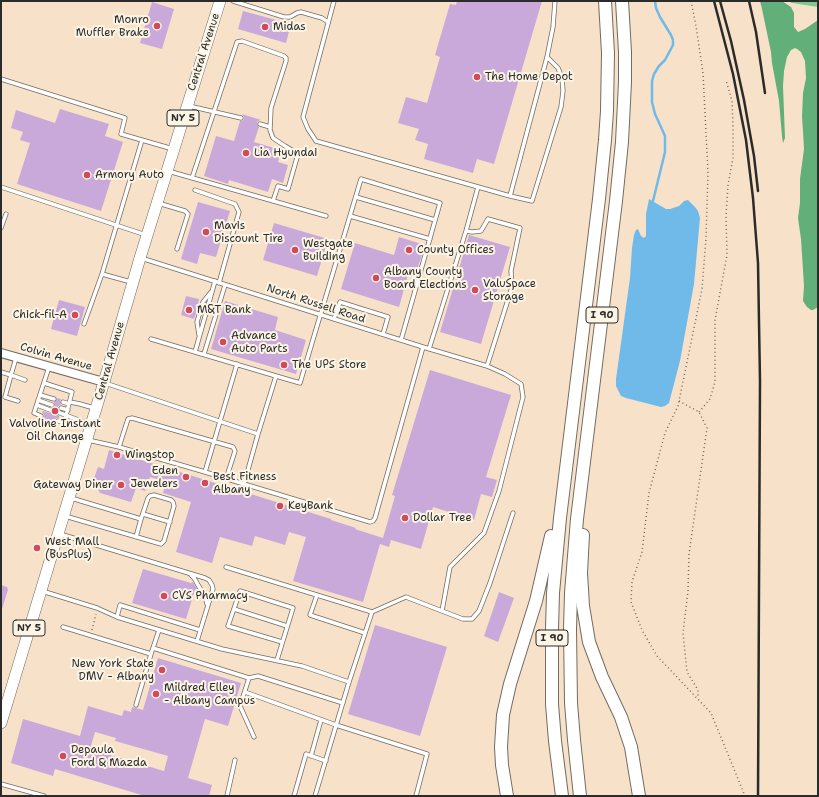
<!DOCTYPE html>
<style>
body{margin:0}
#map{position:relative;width:819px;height:797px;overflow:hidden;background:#f7e2c9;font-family:"Shantell Sans",sans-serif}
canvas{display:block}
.frame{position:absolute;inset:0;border:2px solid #2b2b2b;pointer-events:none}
</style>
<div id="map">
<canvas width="819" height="797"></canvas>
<div class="frame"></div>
</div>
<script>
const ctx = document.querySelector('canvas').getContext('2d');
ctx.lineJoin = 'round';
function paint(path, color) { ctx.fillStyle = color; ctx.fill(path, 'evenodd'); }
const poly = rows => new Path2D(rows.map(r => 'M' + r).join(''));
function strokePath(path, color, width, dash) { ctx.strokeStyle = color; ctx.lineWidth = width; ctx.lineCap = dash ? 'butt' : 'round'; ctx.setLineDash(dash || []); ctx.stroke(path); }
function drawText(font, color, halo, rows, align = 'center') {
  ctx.font = font + ' "Shantell Sans",sans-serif'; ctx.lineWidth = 4; ctx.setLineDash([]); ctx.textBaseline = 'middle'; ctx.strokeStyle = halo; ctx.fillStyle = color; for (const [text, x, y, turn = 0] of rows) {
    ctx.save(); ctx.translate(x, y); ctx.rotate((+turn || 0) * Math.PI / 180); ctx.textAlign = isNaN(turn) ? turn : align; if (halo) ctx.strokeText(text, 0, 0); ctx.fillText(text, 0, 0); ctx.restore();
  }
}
const green = poly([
 [788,1,818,1,818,7,792,3]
]);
const forest = poly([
 [760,1,782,1,791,7,794,13,794,27,798,32,805,29,818,20,818,307,813,310,811,310,807,307,803,301,804,286,801,239,798,218,800,203,800,179,804,149,803,131,802,117,803,93,806,78,805,61,801,52,797,49,795,48,791,50,787,57,784,71,783,86,785,138,783,143,782,136,779,101,772,63,771,52,762,9]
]);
const water = poly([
 [649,199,666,209,670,209,679,206,684,201,688,200,695,207,698,211,700,218,694,284,680,361,669,403,665,406,661,407,626,398,621,396,616,386,616,379,630,278,632,248,634,235,636,230,638,229,641,236,644,238,646,236,646,214]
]);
const stream = poly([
 [653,201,665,152,665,136,661,127,655,114,652,102,652,81,654,74,659,66,665,60,673,45,673,40,671,35,660,17,656,8,655,1]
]);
const building = poly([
 [457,1,542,1,494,164,477,159,473,173,424,159,428,144,415,140,419,129,398,123,406,97,427,103,440,57,435,55,450,4,456,5],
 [152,2,174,9,162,49,140,43],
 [243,11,291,24,286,43,238,29],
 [60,109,109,124,105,136,123,142,101,211,17,184,30,143,20,140,23,132,11,128,16,110,55,123],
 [242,114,261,120,258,121,257,123,259,127,254,142,281,150,278,162,288,165,283,183,272,179,268,192,229,180,228,184,204,176,216,136,234,141,240,121,242,121,244,119,244,117],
 [198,202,230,211,216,257,200,253,197,264,181,259],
 [274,223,328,239,317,276,263,260],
 [469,235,510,247,481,344,440,332],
 [399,237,425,245,417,270,410,268,399,307,341,289,355,243,394,255],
 [186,296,199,299,198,305,199,305,194,319,181,315],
 [59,300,85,307,77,336,51,329],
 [225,301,278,317,275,330,306,340,296,374,211,349],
 [430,370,511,395,486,477,497,480,492,497,481,494,474,520,433,507,421,549,391,540,389,547,380,544,363,602,293,581,306,537,289,532,285,545,255,536,252,546,220,537,212,563,176,552,191,502,163,493,166,482,150,477,145,491,136,488,131,502,100,493,93,481,98,467,104,469,109,450,331,519,331,520,356,528,355,529,383,538,395,496,392,495],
 [57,398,61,399,60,402,61,405,59,405,58,407,59,410,57,413,59,416,59,418,56,418,55,420,57,425,40,420,44,417,44,414,42,413,43,411,49,413,52,412,53,410,53,408,55,406,54,402,56,401],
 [143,569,191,583,193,582,197,589,195,590,186,619,132,603],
 [1,585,7,587,8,590,2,609,1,608],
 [499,592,514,598,498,642,484,636],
 [375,625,447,647,420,736,348,714],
 [158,658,241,683,228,726,205,719,188,778,212,785,209,796,145,796,55,769,53,776,11,763,23,719,80,736,88,706,122,716,124,710,131,712,132,707,143,710],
 [95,732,116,738,115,741,168,756,164,771,90,749]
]);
const path = poly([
 [691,1,696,26,703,73,708,173,706,238,702,289,678,406,665,433,649,493,642,552,632,582,631,602,642,630,657,656,711,713,745,796],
 [814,1,818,1],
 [679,401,699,412,707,428,689,554,688,591,683,633,687,672,698,690,698,697],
 [699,412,710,399,715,382,715,320,727,255,726,216,728,185,733,158,733,126,732,101,726,80],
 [92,630,96,614]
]);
const service = poly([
 [233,1,284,17,290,17,297,13,301,12,322,18,328,22],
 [334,1,303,117,308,129,316,141,510,196,547,57,553,27,555,1],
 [1,79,125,118,121,134,173,149],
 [189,106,241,118],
 [260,124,270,127],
 [168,171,326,216],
 [192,178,237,42,242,41,284,56,286,58,286,61,271,108,270,130,273,138,285,146,298,154,288,189,278,186,273,201],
 [1,187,146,235],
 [195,190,235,204,239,212,219,283],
 [510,196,532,201,561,107,563,91,562,78,558,68,547,57],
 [356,197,435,220],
 [158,203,185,211,188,214,177,249],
 [350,216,430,239],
 [1,228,6,214],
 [466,231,472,232,481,231,488,219,520,228,511,271,512,287,487,366],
 [141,258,423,347,487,366,505,374,521,384,523,397,499,491,484,533,450,567,442,611,406,597,372,612,349,682],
 [102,274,131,282],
 [334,319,340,302,388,317,383,334],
 [84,324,102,274,142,140],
 [199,335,197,322,203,302,211,292],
 [151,339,276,376],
 [429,349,466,231,478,187],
 [195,352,215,281],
 [204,354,225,285],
 [237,364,205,472,244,484],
 [1,372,11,375,16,358],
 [44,383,72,392,64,423,58,421],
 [105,383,258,434,244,484,370,522,373,521,375,518,423,347],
 [40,395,54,399],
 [38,400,52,405],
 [18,401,5,397,11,375,25,380],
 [63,402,69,404],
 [70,402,80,404,94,408],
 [37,405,50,410],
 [61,408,68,410],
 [60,413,89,424],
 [41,416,34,413,49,367],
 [258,434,276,376,300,383,361,179,440,203,401,340],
 [88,440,119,447],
 [205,472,119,447,128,419,132,418,233,447,235,451,226,479],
 [143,514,170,522],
 [65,516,161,544,164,541,174,506,173,502,171,500,154,495,150,496,148,498,141,519,71,498],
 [60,534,205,578,209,580,212,585,213,589,197,641],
 [136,537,141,519],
 [226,567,372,612],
 [191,575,194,578,205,597,207,604],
 [42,591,97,608,117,617,222,649,302,666,349,682,315,796],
 [317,595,310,615,365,633],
 [234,609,287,626],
 [442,611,463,619,472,619,479,611,490,583,513,513],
 [117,617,120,605,200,630],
 [63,627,151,654,159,630],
 [153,648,249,678,258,676,343,703],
 [277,660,293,608,240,591,228,626,282,642],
 [249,678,240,706,254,737],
 [245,692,336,725,427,754,416,796],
 [136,705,151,654],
 [311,756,321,720],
 [1,784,44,796],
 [227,796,235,760],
 [294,796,306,754,326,761]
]);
const tertiary = poly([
 [1,353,104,382]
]);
const primary = poly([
 [1,723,104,382,140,258,220,1]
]);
const motorway = poly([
 [583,535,581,573,582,589,583,606,589,642,602,677,621,717,631,747,639,796],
 [507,796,502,765,501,747,503,715,510,684,536,601,551,536],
 [562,796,555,741,552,704,552,629,553,593,560,518,599,199,605,140,607,111,608,53,605,1],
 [580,796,574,740,571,703,570,629,571,593,577,519,616,201,622,142,625,82,625,52,622,1]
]);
const rail = poly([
 [714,1,733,74,746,140,753,198,758,263,760,381,758,796],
 [720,1,731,41,744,100,754,156,758,191],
 [749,1,756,32,765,93]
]);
const markers = [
 [157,26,4,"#d1495b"],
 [265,27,4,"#d1495b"],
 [477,77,4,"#d1495b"],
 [246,153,4,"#d1495b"],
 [87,175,4,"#d1495b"],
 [206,232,4,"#d1495b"],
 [295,250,4,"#d1495b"],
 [409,250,4,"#d1495b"],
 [376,278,4,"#d1495b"],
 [475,290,4,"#d1495b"],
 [189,310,4,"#d1495b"],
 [75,315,4,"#d1495b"],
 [223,342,4,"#d1495b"],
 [284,365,4,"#d1495b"],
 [55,411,4,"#d1495b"],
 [117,455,4,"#d1495b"],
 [186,477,4,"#d1495b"],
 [205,483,4,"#d1495b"],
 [121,485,4,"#d1495b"],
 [280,506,4,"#d1495b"],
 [405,518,4,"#d1495b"],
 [37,548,4,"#d1495b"],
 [164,596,4,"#d1495b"],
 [162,670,4,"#d1495b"],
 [156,694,4,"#d1495b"],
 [63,756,4,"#d1495b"]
];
const shields = [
 [183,118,32],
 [602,315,32],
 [29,628,32],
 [552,638,32]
];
const shieldNames = [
 ["NY 5",183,118],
 ["I 90",602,315],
 ["NY 5",29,628],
 ["I 90",552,638]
];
const poiNames = [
 ["Monro",149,20,"right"],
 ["Muffler Brake",149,33,"right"],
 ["Midas",273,27],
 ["The Home Depot",485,77],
 ["Lia Hyundai",254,153],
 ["Armory Auto",95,175],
 ["Mavis",214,226],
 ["Discount Tire",214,239],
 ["Westgate",303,244],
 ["Building",303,257],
 ["County Offices",417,250],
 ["Albany County",384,272],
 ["Board Elections",384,285],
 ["ValuSpace",483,284],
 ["Storage",483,297],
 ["M&T Bank",197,310],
 ["Chick-fil-A",67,315,"right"],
 ["Advance",231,336],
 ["Auto Parts",231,349],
 ["The UPS Store",292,365],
 ["Valvoline Instant",55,424,"center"],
 ["Oil Change",55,437,"center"],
 ["Wingstop",125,455],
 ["Eden",178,471,"right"],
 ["Jewelers",178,484,"right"],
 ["Best Fitness",213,477],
 ["Albany",213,490],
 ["Gateway Diner",113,485,"right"],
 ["KeyBank",288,506],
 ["Dollar Tree",413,518],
 ["West Mall",45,542],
 ["(BusPlus)",45,555],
 ["CVS Pharmacy",172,596],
 ["New York State",154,664,"right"],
 ["DMV - Albany",154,677,"right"],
 ["Mildred Elley",164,688],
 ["- Albany Campus",164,701],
 ["Depaula",71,750],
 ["Ford & Mazda",71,763]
];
const streetNames = [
 ["Central Avenue",204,52,-72],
 ["North Russell Road",316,304,18],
 ["Colvin Avenue",56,357,16],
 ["Central Avenue",110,361,-74]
];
paint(green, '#79cb8e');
paint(forest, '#62af79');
paint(water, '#70bae9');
strokePath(stream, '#70bae9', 2.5);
paint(building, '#c9a9da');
strokePath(service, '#726b62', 5);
strokePath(tertiary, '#726b62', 10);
strokePath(primary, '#726b62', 12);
strokePath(motorway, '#726b62', 14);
strokePath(path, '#726b62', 1.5, [1, 3]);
strokePath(service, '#fff', 3.5);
strokePath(tertiary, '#fff', 8);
strokePath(primary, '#fff', 11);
strokePath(motorway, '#fff', 12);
strokePath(rail, '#2b2b2b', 2.5);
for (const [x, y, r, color] of markers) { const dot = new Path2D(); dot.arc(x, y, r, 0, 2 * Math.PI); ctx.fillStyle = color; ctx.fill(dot); strokePath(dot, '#fcf5e5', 1.5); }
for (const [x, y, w] of shields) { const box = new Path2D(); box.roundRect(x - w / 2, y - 8, w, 16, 3); ctx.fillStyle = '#fcf5e5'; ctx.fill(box); strokePath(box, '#2b2b2b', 1); }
drawText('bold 10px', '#2b2b2b', null, shieldNames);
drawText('11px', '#2b2b2b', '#fcf5e5', poiNames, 'left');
drawText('11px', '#2b2b2b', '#fcf5e5', streetNames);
</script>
